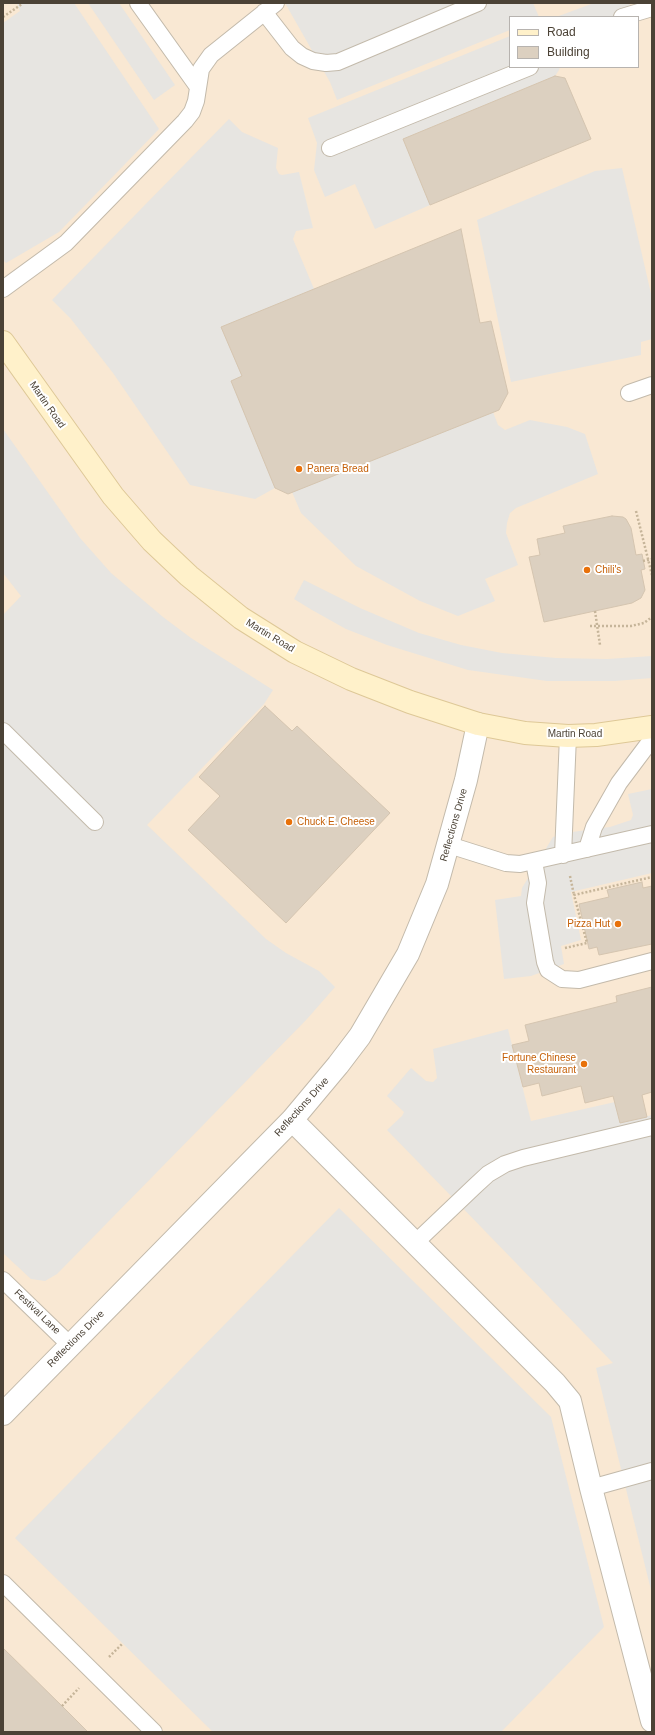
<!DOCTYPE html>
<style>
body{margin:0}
#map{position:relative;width:655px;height:1735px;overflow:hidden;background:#f6f2e9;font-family:Helvetica,sans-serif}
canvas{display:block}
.frame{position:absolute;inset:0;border:4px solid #4b4236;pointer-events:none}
.legend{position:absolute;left:509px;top:16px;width:130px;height:52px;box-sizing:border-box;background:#fff;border:1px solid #b7b3af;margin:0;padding:5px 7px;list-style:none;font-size:12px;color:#4b4236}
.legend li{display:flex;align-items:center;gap:8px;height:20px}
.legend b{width:20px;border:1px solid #b7b3af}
</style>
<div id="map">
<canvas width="655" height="1735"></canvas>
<div class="frame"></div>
<ul class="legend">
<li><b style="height:5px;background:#fff1ca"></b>Road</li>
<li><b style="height:11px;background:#dcd0c0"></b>Building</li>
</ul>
</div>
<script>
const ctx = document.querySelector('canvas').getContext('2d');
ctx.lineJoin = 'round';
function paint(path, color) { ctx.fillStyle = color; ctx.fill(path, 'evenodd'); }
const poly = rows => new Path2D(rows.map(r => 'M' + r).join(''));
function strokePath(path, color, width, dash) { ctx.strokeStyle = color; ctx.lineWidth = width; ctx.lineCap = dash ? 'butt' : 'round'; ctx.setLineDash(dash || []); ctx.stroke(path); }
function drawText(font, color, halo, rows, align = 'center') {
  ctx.font = font + ' Helvetica,sans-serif'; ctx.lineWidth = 4; ctx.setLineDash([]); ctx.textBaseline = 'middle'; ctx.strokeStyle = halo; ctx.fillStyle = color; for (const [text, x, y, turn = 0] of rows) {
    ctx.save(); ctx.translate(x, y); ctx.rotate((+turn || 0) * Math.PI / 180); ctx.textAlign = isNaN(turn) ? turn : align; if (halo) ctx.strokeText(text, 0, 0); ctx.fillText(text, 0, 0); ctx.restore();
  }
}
const commercial = poly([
 [3,3,652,3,652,1732,3,1732],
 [510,17,638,17,638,67,510,67]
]);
const parking = poly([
 [17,3,74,3,159,129,59,232,6,263,3,260,3,23,20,11],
 [88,3,119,3,175,85,154,100],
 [285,3,533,3,539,17,510,17,510,30,337,100,330,82],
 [594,3,629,3,634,17,556,17],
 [510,36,510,67,560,67,559,70,555,76,403,139,430,205,375,229,355,184,325,197,314,170,317,143,308,118],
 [229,119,242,132,278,148,276,168,279,174,282,175,299,172,313,228,296,231,293,239,314,289,221,327,242,376,232,381,275,488,255,499,190,485,113,373,71,319,52,300],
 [622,168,652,298,652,339,641,342,641,355,511,382,477,220,595,171],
 [493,412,498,425,505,430,530,420,567,427,585,434,598,474,516,508,510,513,507,523,506,533,518,565,485,579,495,601,458,616,420,601,356,566,301,513,292,492],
 [3,429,80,538,111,573,163,617,191,638,273,690,264,704,147,825,266,939,286,953,319,971,335,987,307,1019,57,1274,45,1281,31,1279,3,1253,3,615,21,596,3,573],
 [304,580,360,608,419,633,461,645,502,653,556,658,607,659,652,656,652,678,615,681,547,681,468,670,387,645,346,629,312,610,294,599],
 [652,789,652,873,571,892,581,940,561,946,564,964,531,976,504,979,495,900,521,896,522,888,553,837,572,832,610,827,631,820,633,815,628,794],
 [508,1029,531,1121,615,1102,620,1123,652,1115,652,1594,596,1368,613,1363,387,1130,402,1116,404,1112,387,1096,411,1068,426,1081,433,1082,437,1078,433,1049],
 [339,1208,551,1417,604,1627,501,1732,213,1732,15,1538]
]);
const building = poly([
 [555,76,565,78,591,139,430,205,403,139,555,76],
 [461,229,480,323,491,321,508,393,499,410,288,494,275,488,231,381,242,376,221,327,461,229],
 [612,516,623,517,626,519,631,528,636,555,642,554,645,569,641,570,645,590,641,598,632,603,544,622,529,557,540,555,537,539,565,533,563,526,612,516],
 [265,706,292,731,297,726,390,813,286,923,188,830,220,796,199,777,265,706],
 [642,882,643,888,652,886,652,944,599,955,597,947,589,949,579,904,609,897,607,890,642,882],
 [652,987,652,1092,642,1095,647,1117,620,1123,613,1096,585,1103,581,1086,542,1096,539,1083,523,1087,512,1045,529,1041,525,1025,617,1002,616,996,652,987],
 [3,1648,62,1706,88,1732,3,1732,3,1648]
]);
const path = poly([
 [3,17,22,4],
 [636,511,652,575],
 [643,561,652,559],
 [595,611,600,645],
 [590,626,631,626,644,623,652,617],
 [570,876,574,895],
 [565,948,587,943,574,895,652,877],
 [109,1657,123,1643],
 [62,1706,79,1688]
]);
const lane = poly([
 [138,3,198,87],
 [264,12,292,48,302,56,313,61,326,63,338,62,478,3],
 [622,17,652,8],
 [330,148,530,67],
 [3,289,66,243,185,121,192,112,196,101,201,69,211,55,276,3],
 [629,393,652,385],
 [3,731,95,822],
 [449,845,506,863,520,864,652,834],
 [587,849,594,827,619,783,652,739],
 [563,855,568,736],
 [534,862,538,883,535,903,545,962,548,970,562,979,579,980,652,961],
 [414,1244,475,1186,488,1174,505,1164,523,1158,652,1127],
 [3,1280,70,1345],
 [591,1488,652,1471],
 [3,1583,154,1732]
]);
const street = poly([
 [292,1120,555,1383,570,1401,591,1488,652,1721],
 [3,1414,292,1120,338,1065,360,1036,408,954,437,884,466,780,478,724]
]);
const secondary = poly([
 [3,342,113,496,152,541,189,576,241,618,295,652,351,679,410,702,478,724,525,733,568,736,596,735,652,727]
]);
const markers = [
 [299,469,4,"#e8710a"],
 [587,570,4,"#e8710a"],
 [289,822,4,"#e8710a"],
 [618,924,4,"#e8710a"],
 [584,1064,4,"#e8710a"]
];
const streetNames = [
 ["Martin Road",47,405,55],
 ["Martin Road",270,636,31],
 ["Martin Road",575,734],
 ["Reflections Drive",454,825,-74],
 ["Reflections Drive",302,1107,-48],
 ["Festival Lane",37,1312,44],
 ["Reflections Drive",76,1339,-45]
];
const foodNames = [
 ["Panera Bread",307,469],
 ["Chili's",595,570],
 ["Chuck E. Cheese",297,822],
 ["Pizza Hut",610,924,"right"],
 ["Fortune Chinese",576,1058,"right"],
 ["Restaurant",576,1070,"right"]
];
paint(commercial, '#f9e8d3');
paint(parking, '#e7e5e1');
paint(building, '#dcd0c0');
strokePath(building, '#d5c5b0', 1);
strokePath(lane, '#c3baab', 18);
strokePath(street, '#c3baab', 24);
strokePath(secondary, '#dec897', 24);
strokePath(path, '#c6b59a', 2.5, [2, 2]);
strokePath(lane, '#fff', 16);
strokePath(street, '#fff', 22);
strokePath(secondary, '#fff1ca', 22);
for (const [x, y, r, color] of markers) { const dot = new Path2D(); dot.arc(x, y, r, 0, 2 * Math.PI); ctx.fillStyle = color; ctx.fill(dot); strokePath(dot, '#fff', 1.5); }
drawText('10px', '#4b4236', '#fff', streetNames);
drawText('10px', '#c56008', '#fff', foodNames, 'left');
</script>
